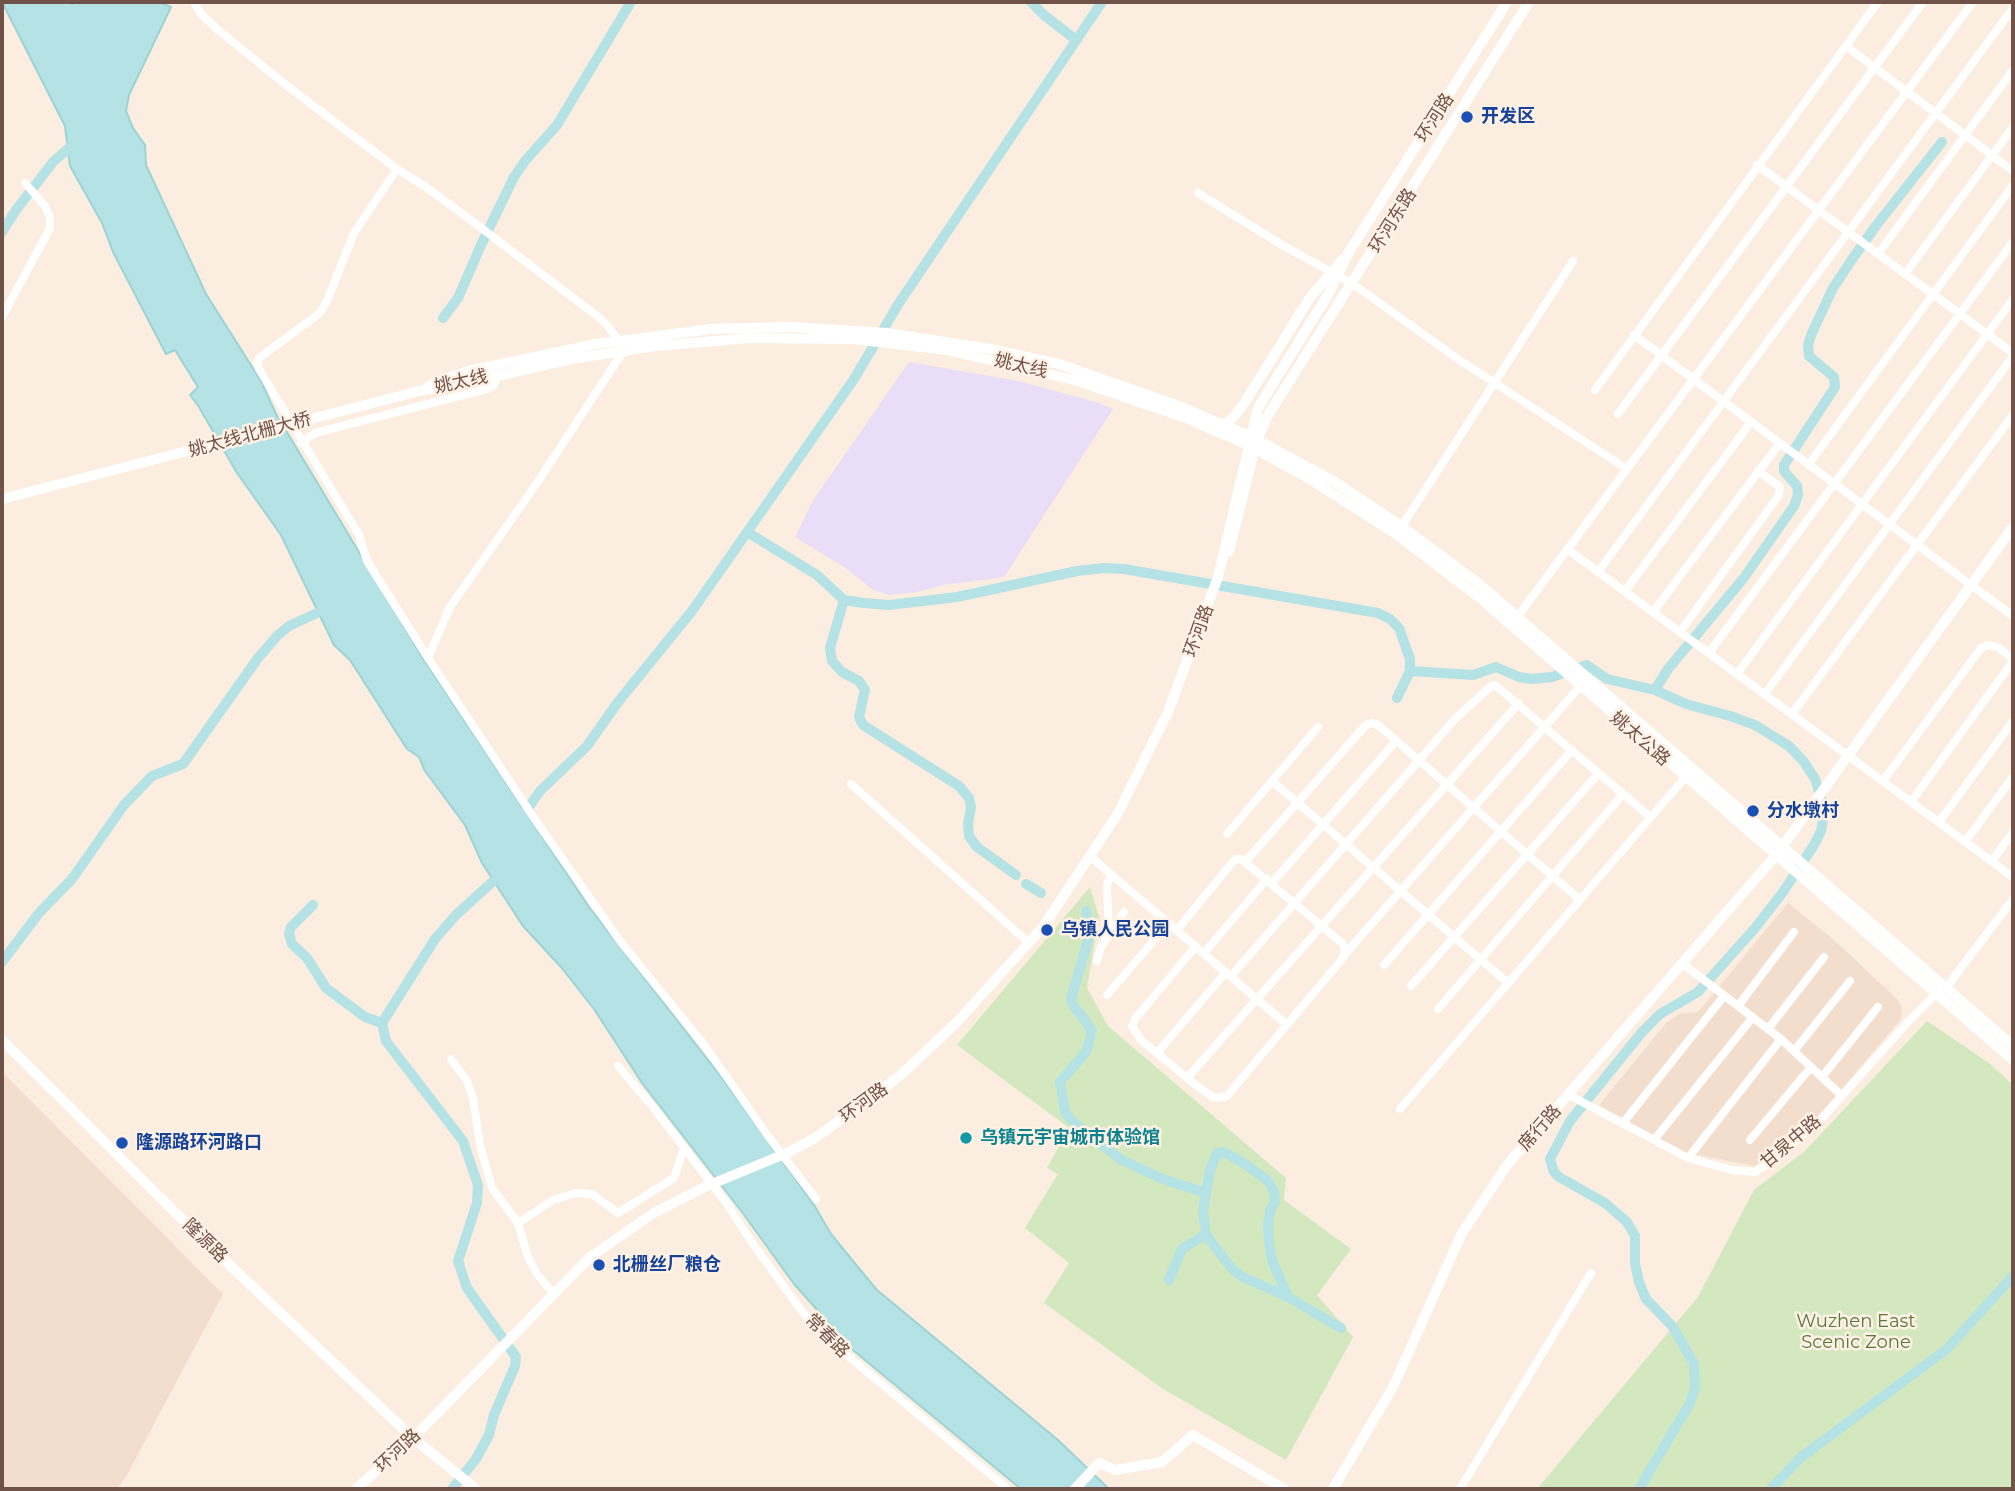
<!DOCTYPE html>
<meta charset="utf-8">
<style>
body{margin:0}
#map{position:relative;width:2015px;height:1491px;overflow:hidden;background:#fbeddf;font-family:Montserrat,sans-serif}
canvas{display:block}
.frame{position:absolute;inset:0;border:4px solid #715248;pointer-events:none}
</style>
<div id="map">
<canvas width="2015" height="1491"></canvas>
<div class="frame"></div>
</div>
<script>
const ctx = document.querySelector('canvas').getContext('2d');
ctx.lineJoin = 'round';
function paint(path, color) { ctx.fillStyle = color; ctx.fill(path, 'evenodd'); }
const poly = rows => new Path2D(rows.map(r => 'M' + r).join(''));
function strokePath(path, color, width, dash) { ctx.strokeStyle = color; ctx.lineWidth = width; ctx.lineCap = dash ? 'butt' : 'round'; ctx.setLineDash(dash || []); ctx.stroke(path); }
function drawText(font, color, halo, rows, align = 'center') {
  ctx.font = font + ' Montserrat,"Noto Sans SC",sans-serif'; ctx.lineWidth = 5; ctx.setLineDash([]); ctx.textBaseline = 'middle'; ctx.strokeStyle = halo; ctx.fillStyle = color; for (const [text, x, y, turn = 0] of rows) {
    ctx.save(); ctx.translate(x, y); ctx.rotate((+turn || 0) * Math.PI / 180); ctx.textAlign = isNaN(turn) ? turn : align; if (halo) ctx.strokeText(text, 0, 0); ctx.fillText(text, 0, 0); ctx.restore();
  }
}
const residential = poly([
 [1788,903,1834,940,1897,999,1902,1007,1901,1019,1820,1115,1770,1158,1754,1166,1683,1152,1599,1105,1666,1023,1679,1014,1698,1012],
 [2,1072,223,1294,127,1475,117,1489,2,1489]
]);
const education = poly([
 [909,362,1018,381,1099,403,1113,409,1004,577,943,585,917,592,889,595,873,590,847,569,795,537,812,502]
]);
const green = poly([
 [1090,887,1099,917,1087,988,1108,1026,1286,1178,1284,1200,1351,1249,1317,1295,1353,1337,1286,1460,1163,1389,1044,1303,1069,1263,1025,1228,1058,1174,1047,1168,1069,1128,957,1045],
 [1927,1021,1989,1063,2013,1085,2013,1489,1537,1489,1698,1297,1754,1190,1805,1151]
]);
const water = poly([
 [2,2,69,2,72,4,77,2,158,2,171,7,129,95,126,111,133,128,145,145,146,165,206,294,261,381,276,414,422,657,589,907,722,1078,814,1205,831,1234,857,1266,877,1290,1058,1440,1109,1489,1021,1489,854,1351,794,1284,742,1212,642,1083,594,1009,561,967,523,926,482,863,465,825,425,771,419,757,407,749,350,660,334,645,281,535,237,473,199,407,190,395,198,387,175,350,166,354,113,252,102,223,70,166,65,126,2,2]
]);
const canal = poly([
 [1031,2,1044,15,1076,40],
 [2,232,16,210,53,162,77,141],
 [443,318,458,298,481,245,514,177,525,161,557,125,631,2],
 [747,532,817,575,844,600,864,603,889,605,957,597,1077,571,1104,568,1124,569,1378,613,1390,619,1399,628,1410,659,1410,671,1397,698],
 [844,600,830,648,832,661,842,672,859,681,865,690,859,717,863,725,959,786,969,798,971,807,968,824,969,836,977,847,1016,875],
 [1410,671,1473,675,1496,667,1519,677,1532,679,1552,677,1587,665,1607,679,1655,690,1686,704,1730,716,1755,725,1789,746,1804,762,1815,779,1825,810,1821,831,1814,845,1783,892,1756,927,1698,992,1660,1014,1642,1032,1570,1121,1550,1159,1554,1172,1559,1177,1605,1203,1627,1222,1635,1236,1635,1264,1639,1282,1646,1299,1673,1327,1694,1364,1695,1388,1690,1403,1639,1489],
 [1655,690,1668,669,1743,579,1794,506,1798,495,1797,486,1784,471,1784,465,1835,387,1834,377,1809,356,1808,345,1812,333,1833,288,1851,261,1875,227,1942,142],
 [524,814,540,791,587,746,618,702,692,611,854,379,899,303,1102,2],
 [1026,884,1041,893],
 [313,905,291,927,289,934,292,944,307,958,326,988,365,1017,382,1023],
 [1086,911,1089,928,1088,940,1071,999,1074,1007,1082,1016,1092,1031,1086,1052,1060,1082,1065,1112,1072,1121,1120,1159,1160,1178,1206,1193],
 [2,962,39,913,72,879,124,805,152,776,183,764,258,658,278,635,289,626,330,607],
 [1169,1280,1182,1249,1206,1234],
 [1288,1297,1272,1260,1269,1242,1268,1226,1270,1211,1275,1202,1274,1191,1267,1180,1245,1164,1224,1152,1217,1153,1210,1170,1203,1211,1206,1234,1212,1243,1233,1270,1243,1277,1288,1297,1341,1328],
 [452,1489,476,1459,489,1435,494,1415,515,1366,516,1357,467,1288,458,1261,477,1203,478,1185,463,1141,386,1041,382,1023,435,939,456,915,501,874],
 [1771,1489,1800,1458,1947,1349,2013,1276]
]);
const minor = poly([
 [194,2,201,14,217,29,286,85,397,169,426,187,476,224,601,319,609,327,624,350,537,483,450,607,428,658],
 [1846,46,2013,171],
 [1757,165,2013,353],
 [397,169,354,233,327,301,320,313,259,358,257,362,259,369,359,535,367,561,428,658,538,824,620,941,705,1046,768,1136,816,1199],
 [1198,193,1282,245,1353,284,1458,359,1627,469],
 [1878,254,2013,70],
 [1905,274,2013,127],
 [2,317,50,228,50,218,45,206,25,183],
 [1634,335,2013,616],
 [1595,390,1878,2],
 [1618,414,1923,2],
 [301,443,315,433,487,389,493,386,499,374],
 [1809,464,2013,185],
 [1400,529,1573,261],
 [1567,549,2013,877],
 [1598,572,2013,8],
 [1625,591,1751,422],
 [1653,612,1780,443],
 [1515,620,1973,2],
 [1680,632,1779,495,1780,487,1758,471],
 [1709,653,2013,242],
 [1737,674,2013,299],
 [1765,694,2013,356],
 [1792,714,2013,415],
 [1272,781,1507,982],
 [1883,781,1981,648,1988,645,1999,648,2013,659],
 [851,784,1029,943],
 [1911,802,2013,661],
 [1939,822,2013,721],
 [1227,834,1318,727],
 [1965,842,2013,777],
 [1091,857,1286,1024],
 [1246,861,1365,726,1370,723,1376,724,1385,731,1579,899],
 [1992,861,2013,832],
 [1272,883,1396,741],
 [1177,930,1231,864,1236,859,1241,859,1342,943,1345,948,1343,958,1237,1084,1227,1096,1219,1098,1213,1097,1197,1086,1141,1040,1132,1026,1135,1019,1196,946],
 [1109,932,1107,885,1111,874],
 [1204,953,1267,879],
 [1346,953,1584,682],
 [1097,961,1101,947,1124,912],
 [1683,964,1781,1039,1842,1096],
 [1384,965,1572,750],
 [1231,976,1455,719,1490,687,1495,685,1650,817],
 [1411,986,1598,774],
 [1107,995,1169,923],
 [1738,1006,1794,932],
 [1438,1009,1623,794],
 [1768,1029,1824,957],
 [1794,1051,1850,981],
 [1157,1053,1226,972],
 [451,1059,467,1081,473,1098,480,1145,492,1188,518,1223,528,1257,537,1274,554,1294],
 [618,1066,653,1107,727,1204,753,1244,801,1310,824,1336,1008,1489],
 [1822,1077,1878,1007],
 [1187,1078,1519,703],
 [1569,1095,1688,1158,1732,1170,1755,1172,1774,1160,1822,1118,1908,1022,1936,994,1946,988,2013,899],
 [1400,1109,1688,774],
 [1623,1123,1724,996],
 [1654,1140,1753,1017],
 [1750,1140,1811,1067],
 [1688,1158,1781,1039],
 [518,1223,553,1200,576,1193,592,1194,618,1213,674,1178,684,1148],
 [1460,1489,1591,1273]
]);
const tertiary = poly([
 [1224,425,1234,417,1245,402,1309,299,1342,260],
 [1229,551,1257,440,1268,415,1529,2],
 [413,1438,476,1489],
 [356,1489,413,1438,589,1258,652,1214,707,1186,787,1153,815,1138,878,1093,903,1073,957,1022,1043,927,1117,815,1168,712,1218,577,1258,408,1329,293,1349,252,1507,2],
 [1075,1489,1099,1463,1115,1470,1162,1462,1193,1435,1284,1489],
 [1333,1489,1393,1387,1462,1233,1507,1165,1777,854,2013,527]
]);
const secondary = poly([
 [425,389,437,381,468,371,596,344,711,329,791,327,887,333,990,349,1059,364,1179,406,1250,436,1335,482,1401,526,1478,583,2013,1046],
 [2,499,423,390,456,385,572,359,656,346,750,338,853,339,947,350,1078,381,1186,418,1248,445,1313,481,1396,534,1480,598,2013,1060],
 [2,1040,200,1237,413,1438]
]);
const markers = [
 [1467,117,7,"#1a4fb4"],
 [1753,811,7,"#1a4fb4"],
 [1047,930,7,"#1a4fb4"],
 [966,1138,7,"#0f9aa8"],
 [122,1143,7,"#1a4fb4"],
 [599,1265,7,"#1a4fb4"]
];
const transitNames = [
 ["开发区",1481,117],
 ["分水墩村",1767,811],
 ["乌镇人民公园",1061,930],
 ["隆源路环河路口",136,1143],
 ["北栅丝厂粮仓",613,1265]
];
const streetNames = [
 ["环河路",1435,118,-57],
 ["环河东路",1393,221,-58],
 ["姚太线",1021,366,13],
 ["姚太线",461,382,-12],
 ["姚太线北栅大桥",250,435,-15],
 ["环河路",1199,631,-70],
 ["姚太公路",1640,739,41],
 ["环河路",864,1103,-36],
 ["席行路",1540,1128,-49],
 ["甘泉中路",1791,1142,-40],
 ["隆源路",205,1241,44],
 ["常春路",827,1336,45],
 ["环河路",398,1451,-43]
];
const cultureNames = [
 ["乌镇元宇宙城市体验馆",980,1138]
];
const parkNames = [
 ["Wuzhen East",1856,1322],
 ["Scenic Zone",1856,1343]
];
paint(residential, '#f3dece');
paint(education, '#eaddf7');
paint(green, '#d4e8bf');
paint(water, '#b5e2e4');
strokePath(water, '#9cd3d5', 2);
strokePath(canal, '#b5e2e4', 10);
strokePath(minor, '#fff', 8);
strokePath(tertiary, '#fff', 10);
strokePath(secondary, '#fff', 10);
for (const [x, y, r, color] of markers) { const dot = new Path2D(); dot.arc(x, y, r, 0, 2 * Math.PI); ctx.fillStyle = color; ctx.fill(dot); strokePath(dot, '#fff2e5', 2.5); }
drawText('bold 18px', '#164399', '#fff2e5', transitNames, 'left');
drawText('18px', '#715248', '#fff2e5', streetNames);
drawText('bold 18px', '#0d838f', '#fff2e5', cultureNames, 'left');
drawText('18px', '#577741', '#fff2e5', parkNames);
</script>
